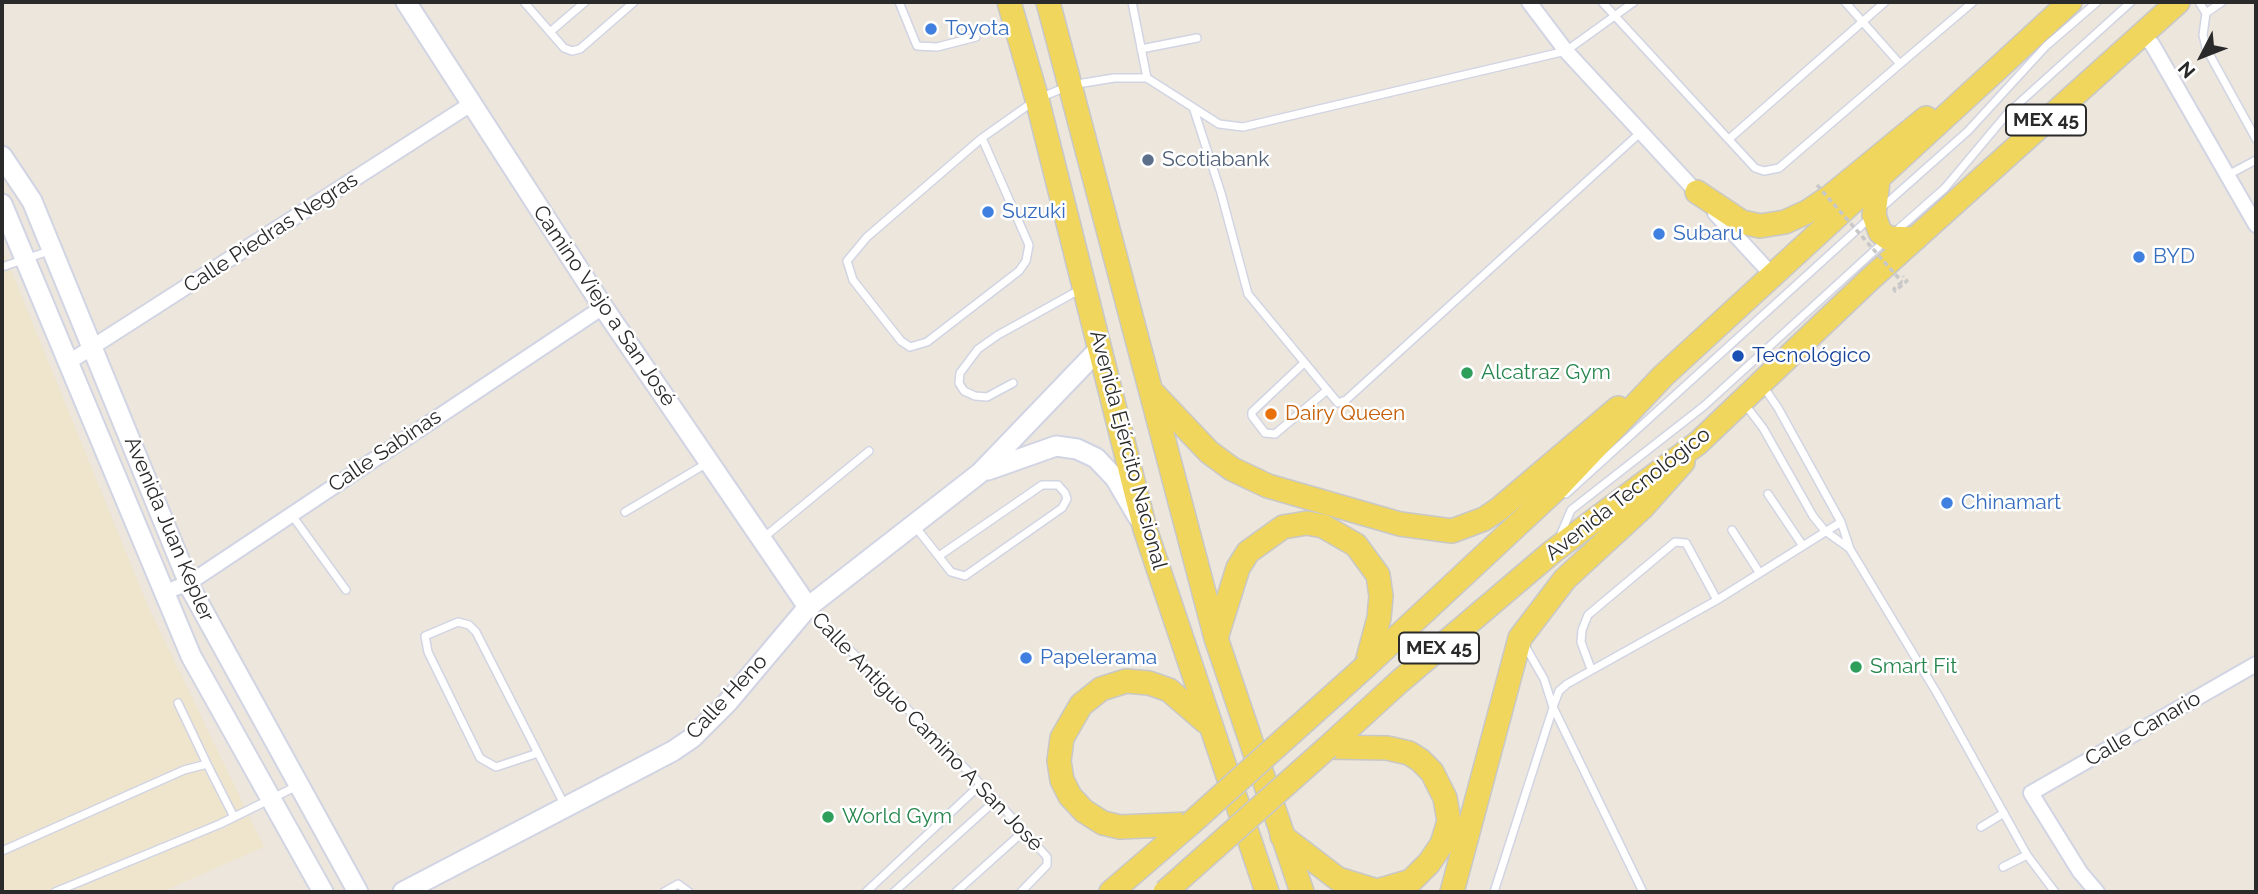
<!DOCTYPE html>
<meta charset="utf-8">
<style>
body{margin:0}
#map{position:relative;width:2258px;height:894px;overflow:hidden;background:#ece6dc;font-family:Raleway,sans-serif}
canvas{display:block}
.frame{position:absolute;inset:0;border:4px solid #2a2a2a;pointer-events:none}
.north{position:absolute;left:2167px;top:21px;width:70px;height:70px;-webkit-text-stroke:5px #fff;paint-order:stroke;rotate:228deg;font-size:19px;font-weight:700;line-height:28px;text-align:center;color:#2a2a2a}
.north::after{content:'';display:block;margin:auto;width:24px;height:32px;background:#2a2a2a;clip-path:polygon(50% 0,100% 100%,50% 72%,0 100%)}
</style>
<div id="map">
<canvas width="2258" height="894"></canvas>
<div class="frame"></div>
<div class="north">N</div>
</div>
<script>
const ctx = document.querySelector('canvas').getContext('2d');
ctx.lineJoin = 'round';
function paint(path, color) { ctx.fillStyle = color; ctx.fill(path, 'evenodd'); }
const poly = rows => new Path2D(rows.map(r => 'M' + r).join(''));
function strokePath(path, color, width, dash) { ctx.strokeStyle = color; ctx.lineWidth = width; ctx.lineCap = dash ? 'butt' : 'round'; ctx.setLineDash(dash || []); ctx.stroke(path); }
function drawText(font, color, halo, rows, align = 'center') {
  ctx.font = font + ' Raleway,sans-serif'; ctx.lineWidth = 5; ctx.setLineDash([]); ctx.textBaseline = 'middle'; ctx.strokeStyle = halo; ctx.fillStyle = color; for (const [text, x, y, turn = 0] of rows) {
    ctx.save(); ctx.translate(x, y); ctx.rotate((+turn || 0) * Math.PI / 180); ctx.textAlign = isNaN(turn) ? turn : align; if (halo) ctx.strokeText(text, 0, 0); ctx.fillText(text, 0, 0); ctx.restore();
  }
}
const education = poly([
 [2,248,148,606,264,847,162,892,2,892]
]);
const path = poly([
 [1902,282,1894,289,1895,291,1907,281,1903,276]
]);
const service = poly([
 [524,2,564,48,572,51,580,49,634,2],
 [899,2,917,46,937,47,976,37],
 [1132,2,1147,78],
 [1602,2,1755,168,1764,171,1779,168,1900,64],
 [1845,2,1900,64,1973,2],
 [2199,2,2206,13,2203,35,2206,48,2256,139],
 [2206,13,2222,2],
 [550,32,585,2],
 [1141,49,1197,38],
 [1194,110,1221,193,1248,294,1338,403,1346,400,1641,132],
 [982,138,1029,245,1026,261,1019,271,927,342,910,347,901,341,853,280,847,261,867,237,982,138,1037,99,1071,85,1114,78,1147,78,1219,124,1243,127,1566,51,1634,2],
 [1729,139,1885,2],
 [2228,175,2256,160],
 [1880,209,1968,131,2046,46,2097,2],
 [1895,232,1945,188,2007,114,2131,2],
 [2,267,52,250],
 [1304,363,1252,412,1252,416,1265,433,1275,434,1326,391],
 [1013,383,987,397,975,396,964,391,959,383,960,373,978,349,998,335,1081,289],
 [1763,386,1778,408,1841,522,1850,549,1938,695,2027,855,2055,892],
 [1744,403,1763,428,1813,516,1825,531,1849,548],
 [1566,494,1871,217],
 [1768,494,1803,546],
 [625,512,709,462],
 [291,514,346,590],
 [914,525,951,572,965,576,1062,508,1067,499,1065,493,1058,485,1042,485,939,556],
 [1732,530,1759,572],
 [1560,536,1571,510,1704,406,1886,240],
 [762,539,869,451],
 [808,607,996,800,1047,857,1047,865,1021,892],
 [1524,644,1544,679,1553,707,1559,691,1567,684,1717,600,1841,522],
 [1591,669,1581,642,1582,630,1588,615,1675,542,1686,543,1717,600],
 [178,703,207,764],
 [1553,707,1643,892],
 [538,753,496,767,480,758,428,652,425,636,458,622,469,625,476,632,565,806],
 [1981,827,2004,813],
 [2,851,184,770,207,764,234,817],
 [2003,867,2027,855],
 [55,892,220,824,297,786],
 [664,892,678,884,689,892],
 [866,892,981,784],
 [894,892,996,800],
 [956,892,1024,831],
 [1494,892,1553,708]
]);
const minor = poly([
 [1529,2,1566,51,1702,198],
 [2141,35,2152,44,2256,225],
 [1715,213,1773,276],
 [69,362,471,104],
 [165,592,189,583,603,307],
 [2097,892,2080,872,2031,793,2256,664]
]);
const tertiary = poly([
 [406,2,603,307,808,607],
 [2,156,32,201,192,591,358,892],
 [2,204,191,656,323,892],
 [988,470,1056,446,1077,449,1096,458,1115,478,1138,517],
 [403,892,673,751,692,738,728,702,808,607,980,473,1100,348]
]);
const primary = poly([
 [1009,2,1037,99,1145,529,1267,892],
 [1048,2,1216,638,1302,892],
 [1878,181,1874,215,1880,232,1888,238,1915,239],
 [1697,192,1742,222,1760,226,1785,222,1807,212,1831,196,1926,118],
 [1154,394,1209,452,1232,469,1268,486,1400,524,1452,531,1484,519,1499,509,1618,408],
 [1217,635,1238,568,1248,552,1283,527,1307,523,1323,526,1356,545,1378,575,1381,596,1379,618,1366,666],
 [1366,666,1557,488,1663,376,2070,2],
 [1328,747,1399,682,1552,552,1698,443,1869,280,2178,2],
 [1190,824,1120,827,1103,823,1084,811,1070,796,1062,780,1059,761,1062,738,1081,705,1101,689,1126,681,1149,683,1169,690,1206,722],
 [1282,836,1338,879,1377,891,1411,881,1429,863,1442,844,1449,821,1445,798,1432,772,1420,760,1409,753,1387,748,1328,747],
 [1111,892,1190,824],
 [1452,892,1520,638,1565,579,1642,508,1683,462]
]);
const pathBridge = poly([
 [1817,185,1902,282]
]);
const primaryBridge = poly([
 [1190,824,1366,666],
 [1165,892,1328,747]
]);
const markers = [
 [931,29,7,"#3f7fe0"],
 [1148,160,7,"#5c6f8a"],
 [988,212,7,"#3f7fe0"],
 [1659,234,7,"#3f7fe0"],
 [2139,257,7,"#3f7fe0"],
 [1738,356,7,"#1a4fb4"],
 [1467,373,7,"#2e9e5b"],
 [1271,414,7,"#e8710a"],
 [1947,503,7,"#3f7fe0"],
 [1026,658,7,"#3f7fe0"],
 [1856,667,7,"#2e9e5b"],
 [828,817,7,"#2e9e5b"]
];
const shields = [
 [2046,120,80],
 [1439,648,80]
];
const shieldNames = [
 ["MEX 45",2046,120],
 ["MEX 45",1439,648]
];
const shopNames = [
 ["Toyota",945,29],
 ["Suzuki",1002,212],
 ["Subaru",1673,234],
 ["BYD",2153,257],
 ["Chinamart",1961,503],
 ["Papelerama",1040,658]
];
const serviceNames = [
 ["Scotiabank",1162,160]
];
const streetNames = [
 ["Calle Piedras Negras",271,233,-33],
 ["Camino Viejo a San José",604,306,56],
 ["Avenida Ejército Nacional",1128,450,75],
 ["Calle Sabinas",385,451,-34],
 ["Avenida Tecnológico",1628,494,-38],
 ["Avenida Juan Kepler",169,529,67],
 ["Calle Heno",727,697,-47],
 ["Calle Canario",2143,729,-30],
 ["Calle Antiguo Camino A San José",927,732,46]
];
const transitNames = [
 ["Tecnológico",1752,356]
];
const leisureNames = [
 ["Alcatraz Gym",1481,373],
 ["Smart Fit",1870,667],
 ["World Gym",842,817]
];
const foodNames = [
 ["Dairy Queen",1285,414]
];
paint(education, '#eee5cc');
strokePath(service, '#d1d4e3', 10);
strokePath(minor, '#d1d4e3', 18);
strokePath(tertiary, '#d1d4e3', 23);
strokePath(primary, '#c8c8c8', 26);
strokePath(path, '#c8c8c8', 3.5, [5, 3.5]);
strokePath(service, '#fff', 7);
strokePath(minor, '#fff', 14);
strokePath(tertiary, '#fff', 19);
strokePath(primary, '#f1d65d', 23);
strokePath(primaryBridge, '#c8c8c8', 26, []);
strokePath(pathBridge, '#c8c8c8', 3.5, [5, 3.5]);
strokePath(primaryBridge, '#f1d65d', 23);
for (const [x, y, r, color] of markers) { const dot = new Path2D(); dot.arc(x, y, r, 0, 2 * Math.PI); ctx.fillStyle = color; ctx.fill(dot); strokePath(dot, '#fff', 2.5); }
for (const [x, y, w] of shields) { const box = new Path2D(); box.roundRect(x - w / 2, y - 15.5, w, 31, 5); ctx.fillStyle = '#fff'; ctx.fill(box); strokePath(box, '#2a2a2a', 2); }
drawText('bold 19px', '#2a2a2a', null, shieldNames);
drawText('21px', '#366cbe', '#fff', shopNames, 'left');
drawText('21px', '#4e5e75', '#fff', serviceNames, 'left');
drawText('21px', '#2a2a2a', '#fff', streetNames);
drawText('21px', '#164399', '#fff', transitNames, 'left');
drawText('21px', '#27864d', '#fff', leisureNames, 'left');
drawText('21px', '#c56008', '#fff', foodNames, 'left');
</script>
